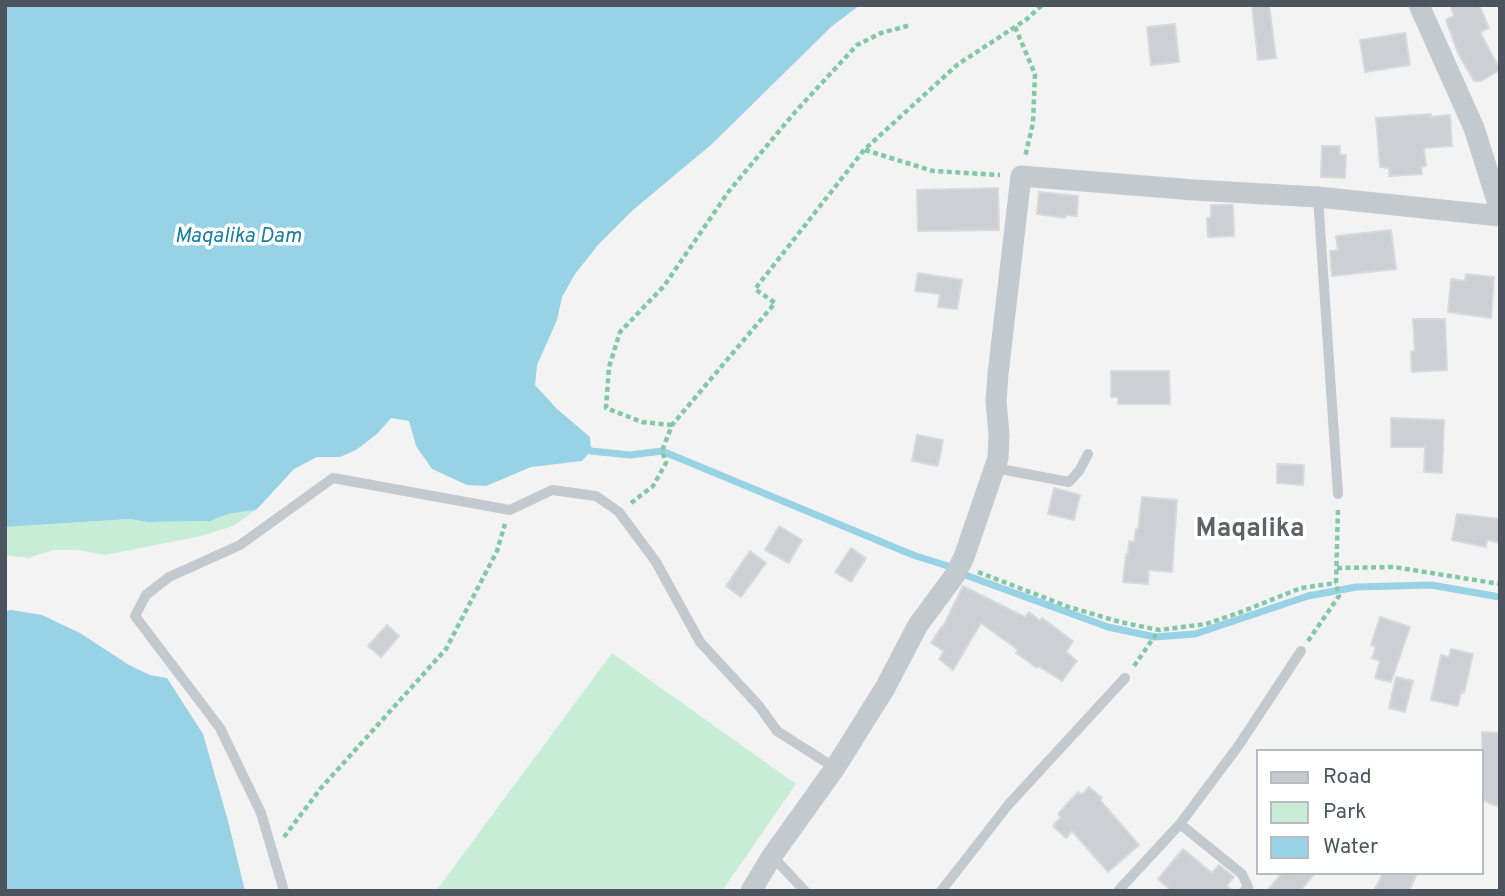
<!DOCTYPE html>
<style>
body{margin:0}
#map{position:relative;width:1505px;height:896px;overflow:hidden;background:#f4f3f3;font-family:Overpass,sans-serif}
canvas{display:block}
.frame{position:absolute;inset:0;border:7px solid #4c555e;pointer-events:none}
.legend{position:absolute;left:1256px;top:749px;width:228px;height:126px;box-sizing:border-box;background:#fff;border:2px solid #b7bbbf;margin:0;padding:9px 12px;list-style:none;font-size:21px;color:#4c555e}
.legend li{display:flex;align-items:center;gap:14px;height:35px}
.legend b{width:35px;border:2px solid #b7bbbf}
</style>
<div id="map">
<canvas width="1505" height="896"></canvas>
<div class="frame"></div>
<ul class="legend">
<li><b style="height:9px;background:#c2c9cf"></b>Road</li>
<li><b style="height:19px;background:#c7edd7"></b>Park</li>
<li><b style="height:19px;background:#98d2e5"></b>Water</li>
</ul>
</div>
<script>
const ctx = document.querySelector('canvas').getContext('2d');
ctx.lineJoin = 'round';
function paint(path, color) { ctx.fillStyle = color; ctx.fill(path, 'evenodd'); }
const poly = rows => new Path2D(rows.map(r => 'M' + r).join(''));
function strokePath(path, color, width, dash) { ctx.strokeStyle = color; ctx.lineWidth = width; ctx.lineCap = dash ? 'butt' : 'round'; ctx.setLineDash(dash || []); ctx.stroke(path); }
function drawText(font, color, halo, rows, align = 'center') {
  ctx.font = font + ' Overpass,sans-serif'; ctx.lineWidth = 7; ctx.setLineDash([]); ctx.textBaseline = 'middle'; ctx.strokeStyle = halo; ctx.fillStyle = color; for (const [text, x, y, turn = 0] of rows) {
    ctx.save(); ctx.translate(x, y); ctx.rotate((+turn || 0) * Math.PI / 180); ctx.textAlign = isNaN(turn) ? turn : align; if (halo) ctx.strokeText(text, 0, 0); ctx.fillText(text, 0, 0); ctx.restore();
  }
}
const green = poly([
 [256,510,233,526,201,536,105,555,79,550,53,550,28,558,5,555,5,527,129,519,148,522,210,521,228,514],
 [612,653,796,784,722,891,436,891]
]);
const water = poly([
 [5,5,860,5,831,27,712,144,633,210,598,245,575,274,562,297,557,320,537,365,535,385,557,409,590,437,591,451,582,461,531,467,486,486,467,485,432,469,416,446,409,421,391,418,377,434,356,450,340,457,317,457,294,469,256,510,228,514,210,521,148,522,129,519,5,527],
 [11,610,42,615,80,633,129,665,150,675,167,678,203,734,228,821,245,891,5,891,5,611]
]);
const stream = poly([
 [583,447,591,451,630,455,662,451,913,555,951,567],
 [968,576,1108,627,1155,637,1195,634,1308,596,1356,587,1431,585,1500,597]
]);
const building = poly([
 [1252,5,1269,5,1276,58,1258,60,1252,5],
 [1450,5,1479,5,1489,28,1480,32,1500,70,1481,81,1474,81,1458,53,1446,20,1454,16,1450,5],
 [1175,24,1179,62,1151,65,1147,27,1175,24],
 [1405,33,1410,65,1365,72,1360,40,1405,33],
 [1431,114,1431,117,1450,115,1452,146,1424,148,1426,166,1421,167,1422,174,1389,176,1389,168,1380,167,1376,118,1431,114],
 [1322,146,1340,146,1340,155,1346,155,1345,178,1321,177,1322,146],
 [998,188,999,230,918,231,917,190,998,188],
 [1039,192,1078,196,1077,216,1066,215,1065,218,1037,214,1039,192],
 [1211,205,1233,205,1234,236,1208,237,1207,218,1211,218,1211,205],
 [1391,230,1396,269,1332,276,1330,251,1338,250,1336,236,1391,230],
 [918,273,962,280,957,309,938,307,940,294,915,291,918,273],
 [1466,274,1494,277,1491,318,1448,312,1451,279,1465,281,1466,274],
 [1413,319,1445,319,1447,370,1412,372,1411,352,1415,351,1413,319],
 [1111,371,1169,371,1170,404,1118,404,1118,397,1111,397,1111,371],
 [1391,418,1444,420,1442,473,1424,472,1425,447,1391,447,1391,418],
 [917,435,943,440,938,466,912,461,917,435],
 [1277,464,1304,465,1303,485,1277,483,1277,464],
 [1054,488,1080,495,1074,520,1048,514,1054,488],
 [1142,497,1177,500,1172,572,1149,570,1148,584,1123,582,1126,554,1128,555,1129,541,1134,542,1136,529,1138,529,1142,497],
 [1457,514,1500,519,1500,543,1487,540,1486,547,1452,540,1457,514],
 [779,526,802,540,789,563,765,550,779,526],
 [851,548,866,558,851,582,835,572,851,548],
 [750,551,766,563,741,597,726,586,750,551],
 [963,586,1025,617,1029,612,1040,621,1042,618,1073,641,1066,652,1077,661,1062,681,1038,666,1037,668,1016,653,1018,650,981,623,953,670,939,659,944,651,931,643,942,626,943,627,963,586],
 [1380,617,1410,627,1391,682,1375,678,1380,661,1372,658,1376,647,1371,645,1380,617],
 [387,625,399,636,381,657,368,646,387,625],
 [1451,649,1473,654,1464,693,1461,692,1458,706,1431,700,1441,655,1449,657,1451,649],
 [1396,677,1413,681,1405,712,1389,708,1396,677],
 [1482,732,1500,733,1500,807,1482,800,1482,732],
 [1089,787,1102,798,1100,800,1139,845,1108,872,1072,831,1066,838,1053,826,1061,817,1058,814,1078,792,1082,795,1089,787],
 [1183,849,1212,873,1219,865,1234,877,1227,886,1233,891,1172,891,1158,879,1183,849],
 [1282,873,1315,873,1300,891,1267,891,1282,873],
 [1383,873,1417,873,1409,891,1374,891,1383,873]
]);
const path = poly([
 [1015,27,1035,74,1033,123,1025,157],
 [865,150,933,171,1000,175],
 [672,425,642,422,606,408,609,367,620,332,664,286,729,191,796,111,857,45,881,33,911,25],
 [631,503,653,486,666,463,662,451,672,425,775,303,755,289,864,150,957,65,1027,19,1042,5],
 [1337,568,1394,567,1500,584],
 [978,572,1069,607,1120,622,1159,630,1206,624,1241,612,1301,588,1336,583],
 [1308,641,1339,596,1336,583,1338,509],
 [1134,666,1159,630],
 [284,837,321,788,446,649,497,551,505,524]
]);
const service = poly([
 [1318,197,1338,494],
 [995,468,1069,482,1079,471,1088,454],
 [1180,824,1242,874,1248,887,1244,891],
 [772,856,805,891],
 [284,891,261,813,220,728,135,616,146,595,169,577,240,545,333,478,510,510,552,490,596,496,619,512,656,562,700,642,759,706,777,731,835,768],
 [941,891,1009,804,1125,678],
 [1118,891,1180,824,1239,745,1301,651]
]);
const minor = poly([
 [1419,5,1474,128,1500,210],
 [751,891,772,856,835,768,885,688,918,625,955,575,964,557,998,458,999,435,996,401,998,374,1021,176,1194,190,1318,197,1500,216]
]);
const waterNames = [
 ["Maqalika Dam",238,238]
];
const districtNames = [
 ["Maqalika",1250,531]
];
paint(green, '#c7edd7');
paint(water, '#98d2e5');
strokePath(stream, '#98d2e5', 7);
paint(building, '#cdcfd4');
strokePath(building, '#d7d9dd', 2);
strokePath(path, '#81c8a8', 4.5, [5, 3.5]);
strokePath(service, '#c2c9cf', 10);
strokePath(minor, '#c2c9cf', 21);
drawText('italic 21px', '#1a80a3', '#fff', waterNames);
drawText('bold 26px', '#5f6267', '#fff', districtNames);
</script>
